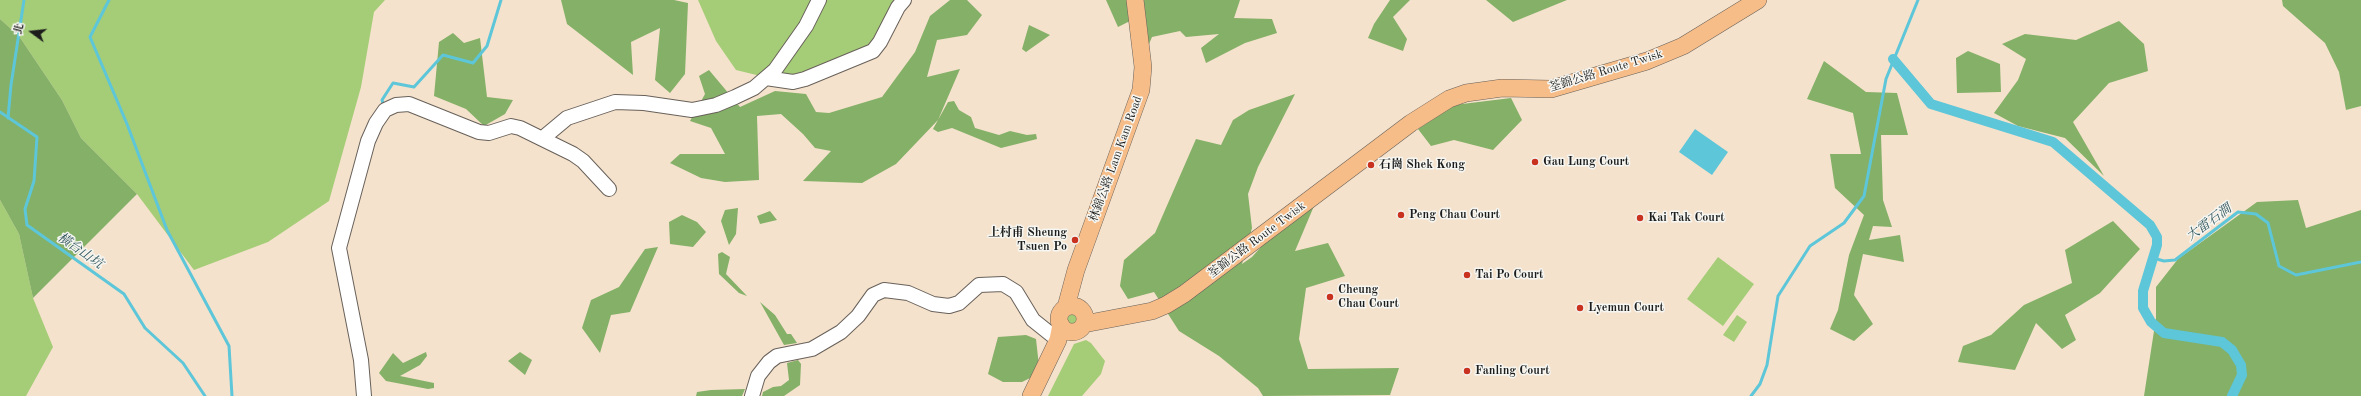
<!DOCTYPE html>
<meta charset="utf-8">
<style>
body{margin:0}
#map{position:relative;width:2361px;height:396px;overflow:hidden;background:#f5e2cc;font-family:"Old Standard TT","Noto Serif TC",serif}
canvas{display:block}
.north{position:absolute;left:12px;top:12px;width:40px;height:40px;-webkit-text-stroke:3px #f6f6f2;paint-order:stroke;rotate:285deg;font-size:11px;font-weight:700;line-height:16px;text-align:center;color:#1c1c1c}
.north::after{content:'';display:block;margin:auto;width:14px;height:18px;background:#1c1c1c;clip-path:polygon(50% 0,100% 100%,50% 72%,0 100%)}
</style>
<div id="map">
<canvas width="2361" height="396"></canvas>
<div class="north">北</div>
</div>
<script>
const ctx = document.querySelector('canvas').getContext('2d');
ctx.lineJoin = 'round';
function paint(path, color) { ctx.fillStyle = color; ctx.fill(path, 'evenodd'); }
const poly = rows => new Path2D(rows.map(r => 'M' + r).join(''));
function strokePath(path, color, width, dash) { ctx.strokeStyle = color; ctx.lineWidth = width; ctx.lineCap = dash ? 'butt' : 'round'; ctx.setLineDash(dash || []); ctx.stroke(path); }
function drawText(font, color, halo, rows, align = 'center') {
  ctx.font = font + ' "Old Standard TT","Noto Serif TC",serif'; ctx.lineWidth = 3; ctx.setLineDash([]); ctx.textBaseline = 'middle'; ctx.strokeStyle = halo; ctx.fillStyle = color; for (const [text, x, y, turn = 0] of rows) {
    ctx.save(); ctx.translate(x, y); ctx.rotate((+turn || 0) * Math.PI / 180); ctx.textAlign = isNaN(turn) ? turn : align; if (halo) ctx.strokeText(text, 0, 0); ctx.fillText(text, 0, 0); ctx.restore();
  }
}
const green = poly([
 [0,0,385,0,374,12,361,87,329,201,268,242,194,270,137,194,81,138,62,100,19,36,0,19],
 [698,0,895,0,890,18,870,47,785,82,736,70,716,41],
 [0,200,19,234,33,298,53,347,26,396,0,396],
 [1718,257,1754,284,1723,326,1687,299],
 '1067 320a6 6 0 1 1 12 0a6 6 0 1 1-12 0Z',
 [1737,315,1747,322,1734,342,1723,335],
 [1086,340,1091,343,1105,361,1101,374,1082,396,1048,396,1074,344]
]);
const forest = poly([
 [561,0,674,0,688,3,685,74,670,93,655,80,660,28,631,42,633,75,567,24],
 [950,0,967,0,982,15,967,35,937,40,927,77,960,69,938,120,896,164,862,183,803,181,831,151,815,148,803,134,781,114,757,116,759,180,725,182,701,178,670,163,680,154,725,154,711,128,690,121,705,94,699,76,709,70,740,107,775,91,806,94,816,112,829,113,882,97,915,52,930,16],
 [1106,0,1240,0,1234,18,1272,19,1277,33,1245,43,1206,63,1201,48,1219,34,1186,37,1180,31,1152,37,1147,49,1130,21,1118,27],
 [1390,0,1410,0,1393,17,1407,39,1403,51,1368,38,1374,24],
 [1486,0,1567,0,1513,22],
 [2282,0,2361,0,2361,106,2346,110,2339,72,2325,43,2283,6],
 [0,19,19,36,62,100,81,138,137,194,33,298,19,234,0,200],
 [2119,21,2144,44,2148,71,2109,83,2073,122,2104,176,2065,138,2018,126,1994,113,2018,80,2026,59,2002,44,2025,34,2076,40],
 [1029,25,1050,35,1026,52,1022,49],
 [453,33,464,43,480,38,487,97,513,100,505,114,484,126,466,109,434,96,439,42],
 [1968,51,2000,64,2001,92,1957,93,1956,58],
 [1824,61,1866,92,1897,93,1908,135,1881,135,1883,200,1892,227,1873,226,1869,240,1900,235,1904,262,1863,254,1854,295,1873,324,1854,341,1830,329,1838,310,1849,255,1864,215,1835,188,1830,154,1861,154,1853,113,1807,99],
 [1295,94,1258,167,1248,194,1252,228,1242,264,1252,257,1270,237,1314,206,1295,251,1328,243,1345,276,1306,288,1299,339,1308,369,1399,368,1390,395,1263,396,1258,388,1219,356,1179,331,1154,292,1128,299,1120,286,1124,260,1155,233,1196,139,1221,145,1233,120,1249,110],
 [1511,98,1522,120,1493,150,1454,140,1431,146,1418,129,1454,105],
 [954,101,959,110,971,117,975,128,999,135,1010,131,1027,135,1036,134,1037,139,1001,148,952,128,938,132,933,129,948,102],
 [2298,200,2306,228,2361,210,2361,396,2144,396,2156,318,2156,287,2178,259,2257,202],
 [738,208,736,234,729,245,721,221,725,210],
 [770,211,777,220,760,224,757,216],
 [682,215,697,222,706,232,693,247,670,244,669,222],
 [2113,221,2140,249,2100,293,2065,315,2076,340,2062,349,2036,323,2015,370,1958,362,1963,346,1991,335,2024,305,2072,283,2065,250],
 [658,247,630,312,611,315,600,353,582,328,591,300,619,287,645,249],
 [722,252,730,257,726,274,747,296,739,293,719,274,718,254],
 [760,302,775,315,787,334,791,334,797,343,784,345],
 [1026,335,1036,339,1039,366,1032,377,1022,382,1003,382,988,374,998,337],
 [426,352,427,356,420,365,400,376,434,383,434,388,428,389,386,381,379,373,393,353,403,363],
 [520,352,532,360,525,375,508,361],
 [798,360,801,364,800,385,784,396,762,396,763,392,773,387,781,386,789,380,787,363],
 [745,389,742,396,696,396,697,392,711,390]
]);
const water = poly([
 [1695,129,1728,152,1712,175,1679,152]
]);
const stream = poly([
 [109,0,90,37,127,124,167,230,229,346,232,396],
 [384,106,382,100,393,83,414,87,443,55,473,63,487,46,501,0],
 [0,112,37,137,34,181,25,209,27,225,124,294,145,328,183,363,205,396],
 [8,118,11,85,24,0],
 [2153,258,2164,261,2175,260,2238,212,2256,214,2268,223,2279,266,2296,275,2361,262],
 [1751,396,1760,384,1767,365,1778,296,1810,246,1844,223,1864,196,1886,79,1918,0]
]);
const canal = poly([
 [1893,59,1931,104,2053,142,2150,225,2157,237,2157,245,2143,291,2143,308,2151,322,2164,333,2222,342,2232,350,2241,365,2242,375,2232,396]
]);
const minor = poly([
 [766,78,793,82,805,79,873,51,880,42,898,7,904,0],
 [543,138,567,118,615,102,644,103,692,110,716,105,735,97,754,88,775,70,806,26,819,0],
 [364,396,361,360,339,248,368,141,376,123,385,110,396,105,409,104,479,132,489,133,511,126,520,128,573,154,583,161,609,189],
 [752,396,758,376,769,362,777,356,812,349,841,332,858,316,873,295,884,290,908,293,933,304,949,306,959,303,979,285,1003,284,1016,292,1033,320,1058,340]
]);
const major = poly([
 '1059 319a13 13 0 1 1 26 0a13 13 0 1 1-26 0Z',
 [1066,307,1076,270,1141,90,1143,67,1135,0],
 [1084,324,1152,311,1166,305,1184,294,1411,123,1449,99,1466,93,1502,88,1551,89,1647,61,1683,46,1758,0],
 [1031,396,1058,340,1061,325]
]);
const markers = [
 [1535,162,4,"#c8321e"],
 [1371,165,4,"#c8321e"],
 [1401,215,4,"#c8321e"],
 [1640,218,4,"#c8321e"],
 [1075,240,4,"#c8321e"],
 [1467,275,4,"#c8321e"],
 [1330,297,4,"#c8321e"],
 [1580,308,4,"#c8321e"],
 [1467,371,4,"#c8321e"]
];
const streetNames = [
 ["荃錦公路 Route Twisk",1606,71,-17],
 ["林錦公路 Lam Kam Road",1116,159,-70],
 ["荃錦公路 Route Twisk",1257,240,-37]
];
const poiNames = [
 ["Gau Lung Court",1543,162],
 ["石崗 Shek Kong",1379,165],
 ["Peng Chau Court",1409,215],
 ["Kai Tak Court",1648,218],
 ["上村甫 Sheung",1067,233,"right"],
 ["Tsuen Po",1067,247,"right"],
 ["Tai Po Court",1475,275],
 ["Cheung",1338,290],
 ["Chau Court",1338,304],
 ["Lyemun Court",1588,308],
 ["Fanling Court",1475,371]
];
const waterNames = [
 ["大雷石澗",2209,223,-36],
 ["橫台山坑",80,251,35]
];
paint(green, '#a5cd77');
paint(forest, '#84b068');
paint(water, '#5dc6d9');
strokePath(stream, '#5dc6d9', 3);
strokePath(canal, '#5dc6d9', 10);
strokePath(minor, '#68615a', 16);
strokePath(major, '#68615a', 18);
strokePath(minor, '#fff', 14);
strokePath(major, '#f7bd88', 17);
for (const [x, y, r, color] of markers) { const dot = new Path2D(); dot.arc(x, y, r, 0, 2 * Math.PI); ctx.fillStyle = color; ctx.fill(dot); strokePath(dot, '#f6f6f2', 1.5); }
drawText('12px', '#1c1c1c', '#f6f6f2', streetNames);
drawText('bold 12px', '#1c1c1c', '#f6f6f2', poiNames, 'left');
drawText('italic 13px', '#33585e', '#f6f6f2', waterNames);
</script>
